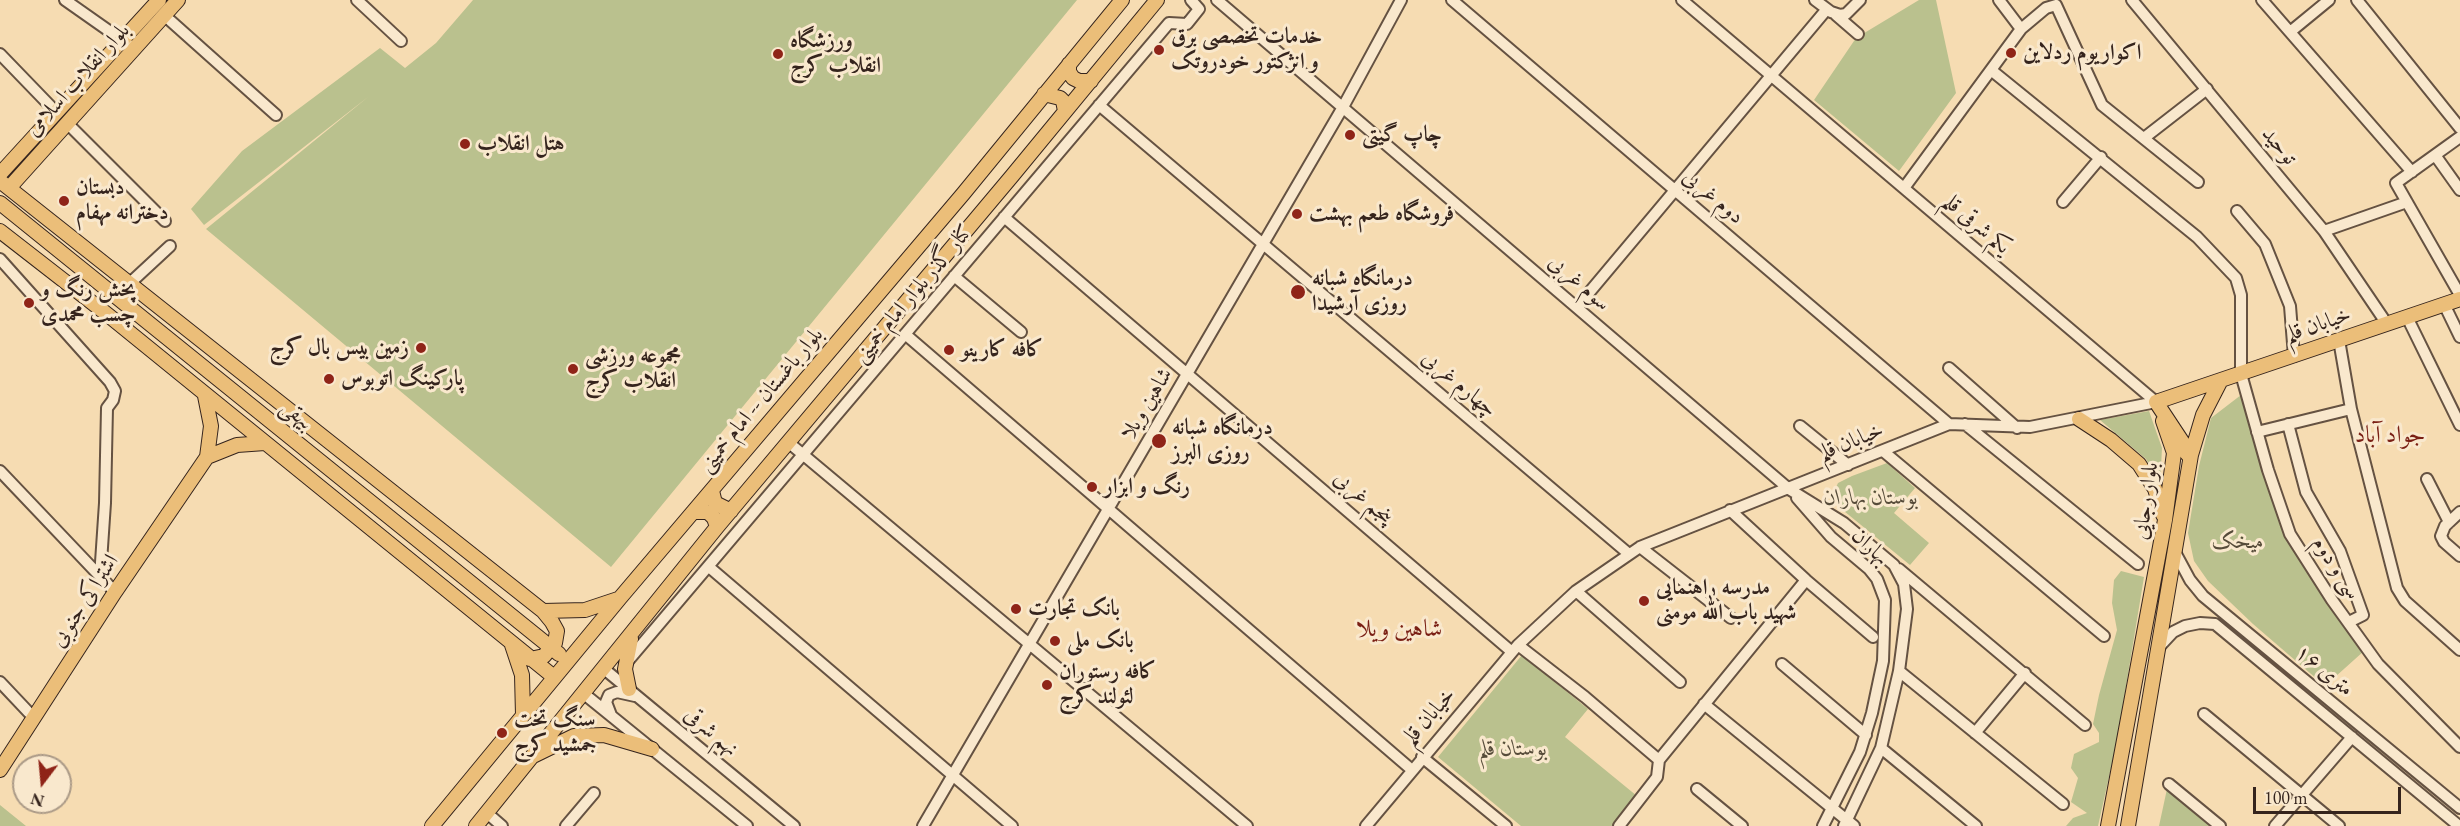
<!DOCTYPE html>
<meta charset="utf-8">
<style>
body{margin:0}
#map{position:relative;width:2460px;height:826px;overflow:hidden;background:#f6dcb2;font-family:"EB Garamond",serif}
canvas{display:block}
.north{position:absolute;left:12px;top:754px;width:60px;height:60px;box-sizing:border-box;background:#f9e8cd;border:2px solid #ab9a87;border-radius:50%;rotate:196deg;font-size:16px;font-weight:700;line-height:24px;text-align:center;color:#35241d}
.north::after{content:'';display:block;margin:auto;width:21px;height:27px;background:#8f2418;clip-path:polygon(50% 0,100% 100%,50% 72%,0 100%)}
.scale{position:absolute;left:2253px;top:787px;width:148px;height:27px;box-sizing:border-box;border:3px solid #35241d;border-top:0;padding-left:8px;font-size:18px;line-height:21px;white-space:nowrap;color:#35241d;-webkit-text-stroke:4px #f9e8cd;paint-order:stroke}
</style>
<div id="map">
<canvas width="2460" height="826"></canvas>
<div class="north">N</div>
<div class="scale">100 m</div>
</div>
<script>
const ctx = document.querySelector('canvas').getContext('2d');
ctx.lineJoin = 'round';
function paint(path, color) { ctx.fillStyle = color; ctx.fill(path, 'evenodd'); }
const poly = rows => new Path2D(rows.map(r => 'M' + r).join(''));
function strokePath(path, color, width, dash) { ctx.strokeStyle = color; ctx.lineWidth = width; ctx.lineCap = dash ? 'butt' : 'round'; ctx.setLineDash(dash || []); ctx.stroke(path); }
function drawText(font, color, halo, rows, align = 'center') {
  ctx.font = font + ' "EB Garamond",Amiri,serif'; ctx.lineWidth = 6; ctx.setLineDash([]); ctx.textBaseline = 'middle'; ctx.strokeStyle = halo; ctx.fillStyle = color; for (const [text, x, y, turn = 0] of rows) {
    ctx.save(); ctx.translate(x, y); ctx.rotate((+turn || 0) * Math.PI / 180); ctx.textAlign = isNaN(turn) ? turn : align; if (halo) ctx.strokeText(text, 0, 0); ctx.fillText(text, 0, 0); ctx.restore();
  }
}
const green = poly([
 [473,0,1077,0,611,567,206,229,368,97,204,225,191,209,242,151,380,48,405,68,436,43],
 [1919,0,1936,0,1956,93,1899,171,1814,100,1856,38],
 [2241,395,2274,507,2299,557,2364,651,2325,686,2253,624,2208,581,2194,561,2188,533,2199,466,2211,418],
 [2149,411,2162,448,2160,486,2146,459,2100,420],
 [1887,463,1915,488,1894,513,1929,543,1910,565,1839,507,1833,494,1838,483,1852,476],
 [2121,571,2144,577,2117,741,2098,826,2066,826,2073,818,2087,813,2071,802,2078,778,2071,768,2074,754,2099,742,2099,733,2093,724,2099,695,2117,630,2112,603,2114,580],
 [1522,655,1588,709,1565,737,1637,796,1612,826,1521,826,1438,757],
 [2167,789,2211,826,2159,826],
 [0,805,26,826,0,826]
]);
const minor = poly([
 [65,0,129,45],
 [357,0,401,41],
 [1217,0,1789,489,1844,523,1894,565,1904,584,1907,609,1899,671,1881,748,1844,826],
 [1452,0,1949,424],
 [1682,0,2156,402],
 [1815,0,1831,12,1840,15,1846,14,1860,0],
 [1999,0,2021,29],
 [2132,0,2324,231,2387,324],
 [2262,0,2412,172],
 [2357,0,2460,128],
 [164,15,276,115],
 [1836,15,1858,34],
 [2290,32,2329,0],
 [0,54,57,113],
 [1991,70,2197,237,2236,278,2241,295,2241,374,2268,470,2290,534,2332,600,2378,664,2460,747],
 [1099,105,1629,554],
 [67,123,165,221],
 [2460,137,2396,183,2460,295],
 [2144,138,2207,89],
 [2435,155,2460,190],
 [1904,188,2021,29,2046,8,2056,5,2102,105,2198,182],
 [2063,202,2101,157],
 [2237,211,2265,244,2290,306,2294,356],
 [1004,217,1512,652],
 [2324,231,2407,202],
 [0,259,110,382,115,391,113,400,107,408,105,503,100,577],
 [954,276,1021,332],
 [129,284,170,246],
 [2444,304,2460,337],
 [1577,307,1827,9],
 [2407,317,2460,425],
 [905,334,1412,770],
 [2339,340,2351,409,2397,588,2405,601,2460,650],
 [1949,368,2017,428],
 [1965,424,2138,564],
 [2288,424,2306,492,2340,551,2363,615,2349,622],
 [1800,426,1848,465],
 [2257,432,2351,409],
 [788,442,1247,826],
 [1883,451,2104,636],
 [0,471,115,592],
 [2427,479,2449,522],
 [1797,498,1831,537,1869,569,1877,579,1885,600,1883,661,1872,713,1860,752,1823,826],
 [1730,510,1806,580,1873,637],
 [2460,512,2445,526,2441,536,2444,542,2460,556],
 [1640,547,1731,618],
 [2176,554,2190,580,2203,596,2460,808],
 [709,567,1012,826],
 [1899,569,2085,725],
 [1576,591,1680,682],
 [1518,645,1585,697,1659,760],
 [2158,648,2173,632,2185,626,2200,623,2215,624,2459,826],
 [627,662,1169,23,1187,24,1199,9,1191,0],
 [1782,664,1866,735],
 [603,668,794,826],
 [1899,671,2063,804],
 [0,682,34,718],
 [583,693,747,826],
 [1704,704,1854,826],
 [2204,714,2339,826],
 [611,715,606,702,609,695,617,692,635,696],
 [1975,733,2025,673],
 [1881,748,1976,826],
 [1422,757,1506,826],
 [2169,784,2220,826],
 [1697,789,1742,826],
 [487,813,502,826],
 [566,826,594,793],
 [923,826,1343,107,1401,0],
 [1366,826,1518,645,1576,591,1640,547,1949,424,2030,427,2156,402],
 [1619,826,1657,777,1659,760,1806,580],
 [2275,826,2352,737]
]);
const major = poly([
 [1069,64,1069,72,1073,78,1079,81,1091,81],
 [1044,94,1060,98,1063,101,1065,111],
 [0,174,159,0],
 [0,181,543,611,552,622,557,631,555,643,544,656,530,659],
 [9,188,178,0],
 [0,203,559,654],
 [0,231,108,315,554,677],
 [2156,402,2460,299],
 [2079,419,2111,440,2139,464,2155,489,2163,515],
 [2187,454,2191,455,2203,415,2221,380],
 [207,457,237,445,265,443],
 [712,491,715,503,731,511],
 [694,512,708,512,714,518,717,527],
 [543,611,585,610,618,599],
 [512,645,522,675,523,715],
 [629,689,625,669,631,639],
 [533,756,574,736,604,735,652,749],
 [0,770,115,592,207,457,211,426,205,396],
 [432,826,620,598,963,194,1122,0],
 [476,826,717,527,1012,176,1157,0],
 [2108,826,2165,520,2174,453,2163,421],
 [2128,826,2191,455,2156,402]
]);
const markers = [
 [1159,50,6,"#8f2418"],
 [2011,53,6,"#8f2418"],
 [778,54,6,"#8f2418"],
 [1350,135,6,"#8f2418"],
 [465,144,6,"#8f2418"],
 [64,201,6,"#8f2418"],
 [1297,214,6,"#8f2418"],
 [1298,292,8,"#8f2418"],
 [29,303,6,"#8f2418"],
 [421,348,6,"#8f2418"],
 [949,350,6,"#8f2418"],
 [573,369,6,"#8f2418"],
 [329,379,6,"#8f2418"],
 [1159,441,8,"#8f2418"],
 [1092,487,6,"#8f2418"],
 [1644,601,6,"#8f2418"],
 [1016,609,6,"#8f2418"],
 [1055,641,6,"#8f2418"],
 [1047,685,6,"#8f2418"],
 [502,733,6,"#8f2418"]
];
const poiNames = [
 ["خدمات تخصصی برق",1171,37],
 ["و انژکتور خودروتک",1171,62],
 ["ورزشگاه",790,41],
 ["انقلاب کرج",790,66],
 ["اکواریوم ردلاین",2023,53],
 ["چاپ گیتی",1362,135],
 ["هتل انقلاب",477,144],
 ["دبستان",76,188],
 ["دخترانه مهفام",76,213],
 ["فروشگاه طعم بهشت",1309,214],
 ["درمانگاه شبانه",1312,279],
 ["روزی آرشیدا",1312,304],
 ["پخش رنگ و",41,290],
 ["چسب محمدی",41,315],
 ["زمین بیس بال کرج",409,348,"right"],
 ["کافه کارینو",961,350],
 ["مجموعه ورزشی",585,356],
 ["انقلاب کرج",585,381],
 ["پارکینگ اتوبوس",341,379],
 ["درمانگاه شبانه",1172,428],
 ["روزی البرز",1172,453],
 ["رنگ و ابزار",1104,487],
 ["مدرسه راهنمایی",1656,588],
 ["شهید باب الله مومنی",1656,613],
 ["بانک تجارت",1028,609],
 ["بانک ملی",1067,641],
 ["کافه رستوران",1059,672],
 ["لئولند کرج",1059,697],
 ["سنگ تخت",514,720],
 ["جمشید کرج",514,745]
];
const streetNames = [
 ["بلوار انقلاب اسلامی",78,80,-48],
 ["توحید",2279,146,50],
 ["دوم غربی",1713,197,40],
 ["یکم شرقی قلم",1976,224,40],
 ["سوم غربی",1579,283,41],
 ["کنار گذر بلوار امام خمینی",913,294,-50],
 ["خیابان قلم",2318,325,-19],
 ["چهارم غربی",1459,384,40],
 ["بلوار باغستان -- امام خمینی",761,400,-50],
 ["شاهین ویلا",1147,404,-59],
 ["بیهقی",297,415,39],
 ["خیابان قلم",1851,442,-22],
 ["پنجم غربی",1363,498,41],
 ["بلوار رجایی",2146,501,-82],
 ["بهاران",1870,547,44],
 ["سی و دوم",2336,568,57],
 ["اشتراکی جنوبی",85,601,-57],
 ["۱۶ متری",2324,671,39],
 ["خیابان قلم",1429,717,-49],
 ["نهم شرقی",711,732,40]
];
const parkNames = [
 ["بوستان بهاران",1871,498],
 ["میخک",2238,542],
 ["بوستان قلم",1513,749]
];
const neighbourhoodNames = [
 ["جواد آباد",2390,435],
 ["شاهین ویلا",1399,629]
];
paint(green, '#bac18e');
strokePath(minor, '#655242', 14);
strokePath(major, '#35241d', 16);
strokePath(minor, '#f9e8cd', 10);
strokePath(major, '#ebbe79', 14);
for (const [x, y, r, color] of markers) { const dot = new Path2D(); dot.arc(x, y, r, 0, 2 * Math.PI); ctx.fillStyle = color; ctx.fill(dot); strokePath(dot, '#f9e8cd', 2); }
drawText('bold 22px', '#35241d', '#f9e8cd', poiNames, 'left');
drawText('22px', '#35241d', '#f9e8cd', streetNames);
drawText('italic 22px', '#564b39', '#f9e8cd', parkNames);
drawText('24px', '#7a1f14', '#f9e8cd', neighbourhoodNames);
</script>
